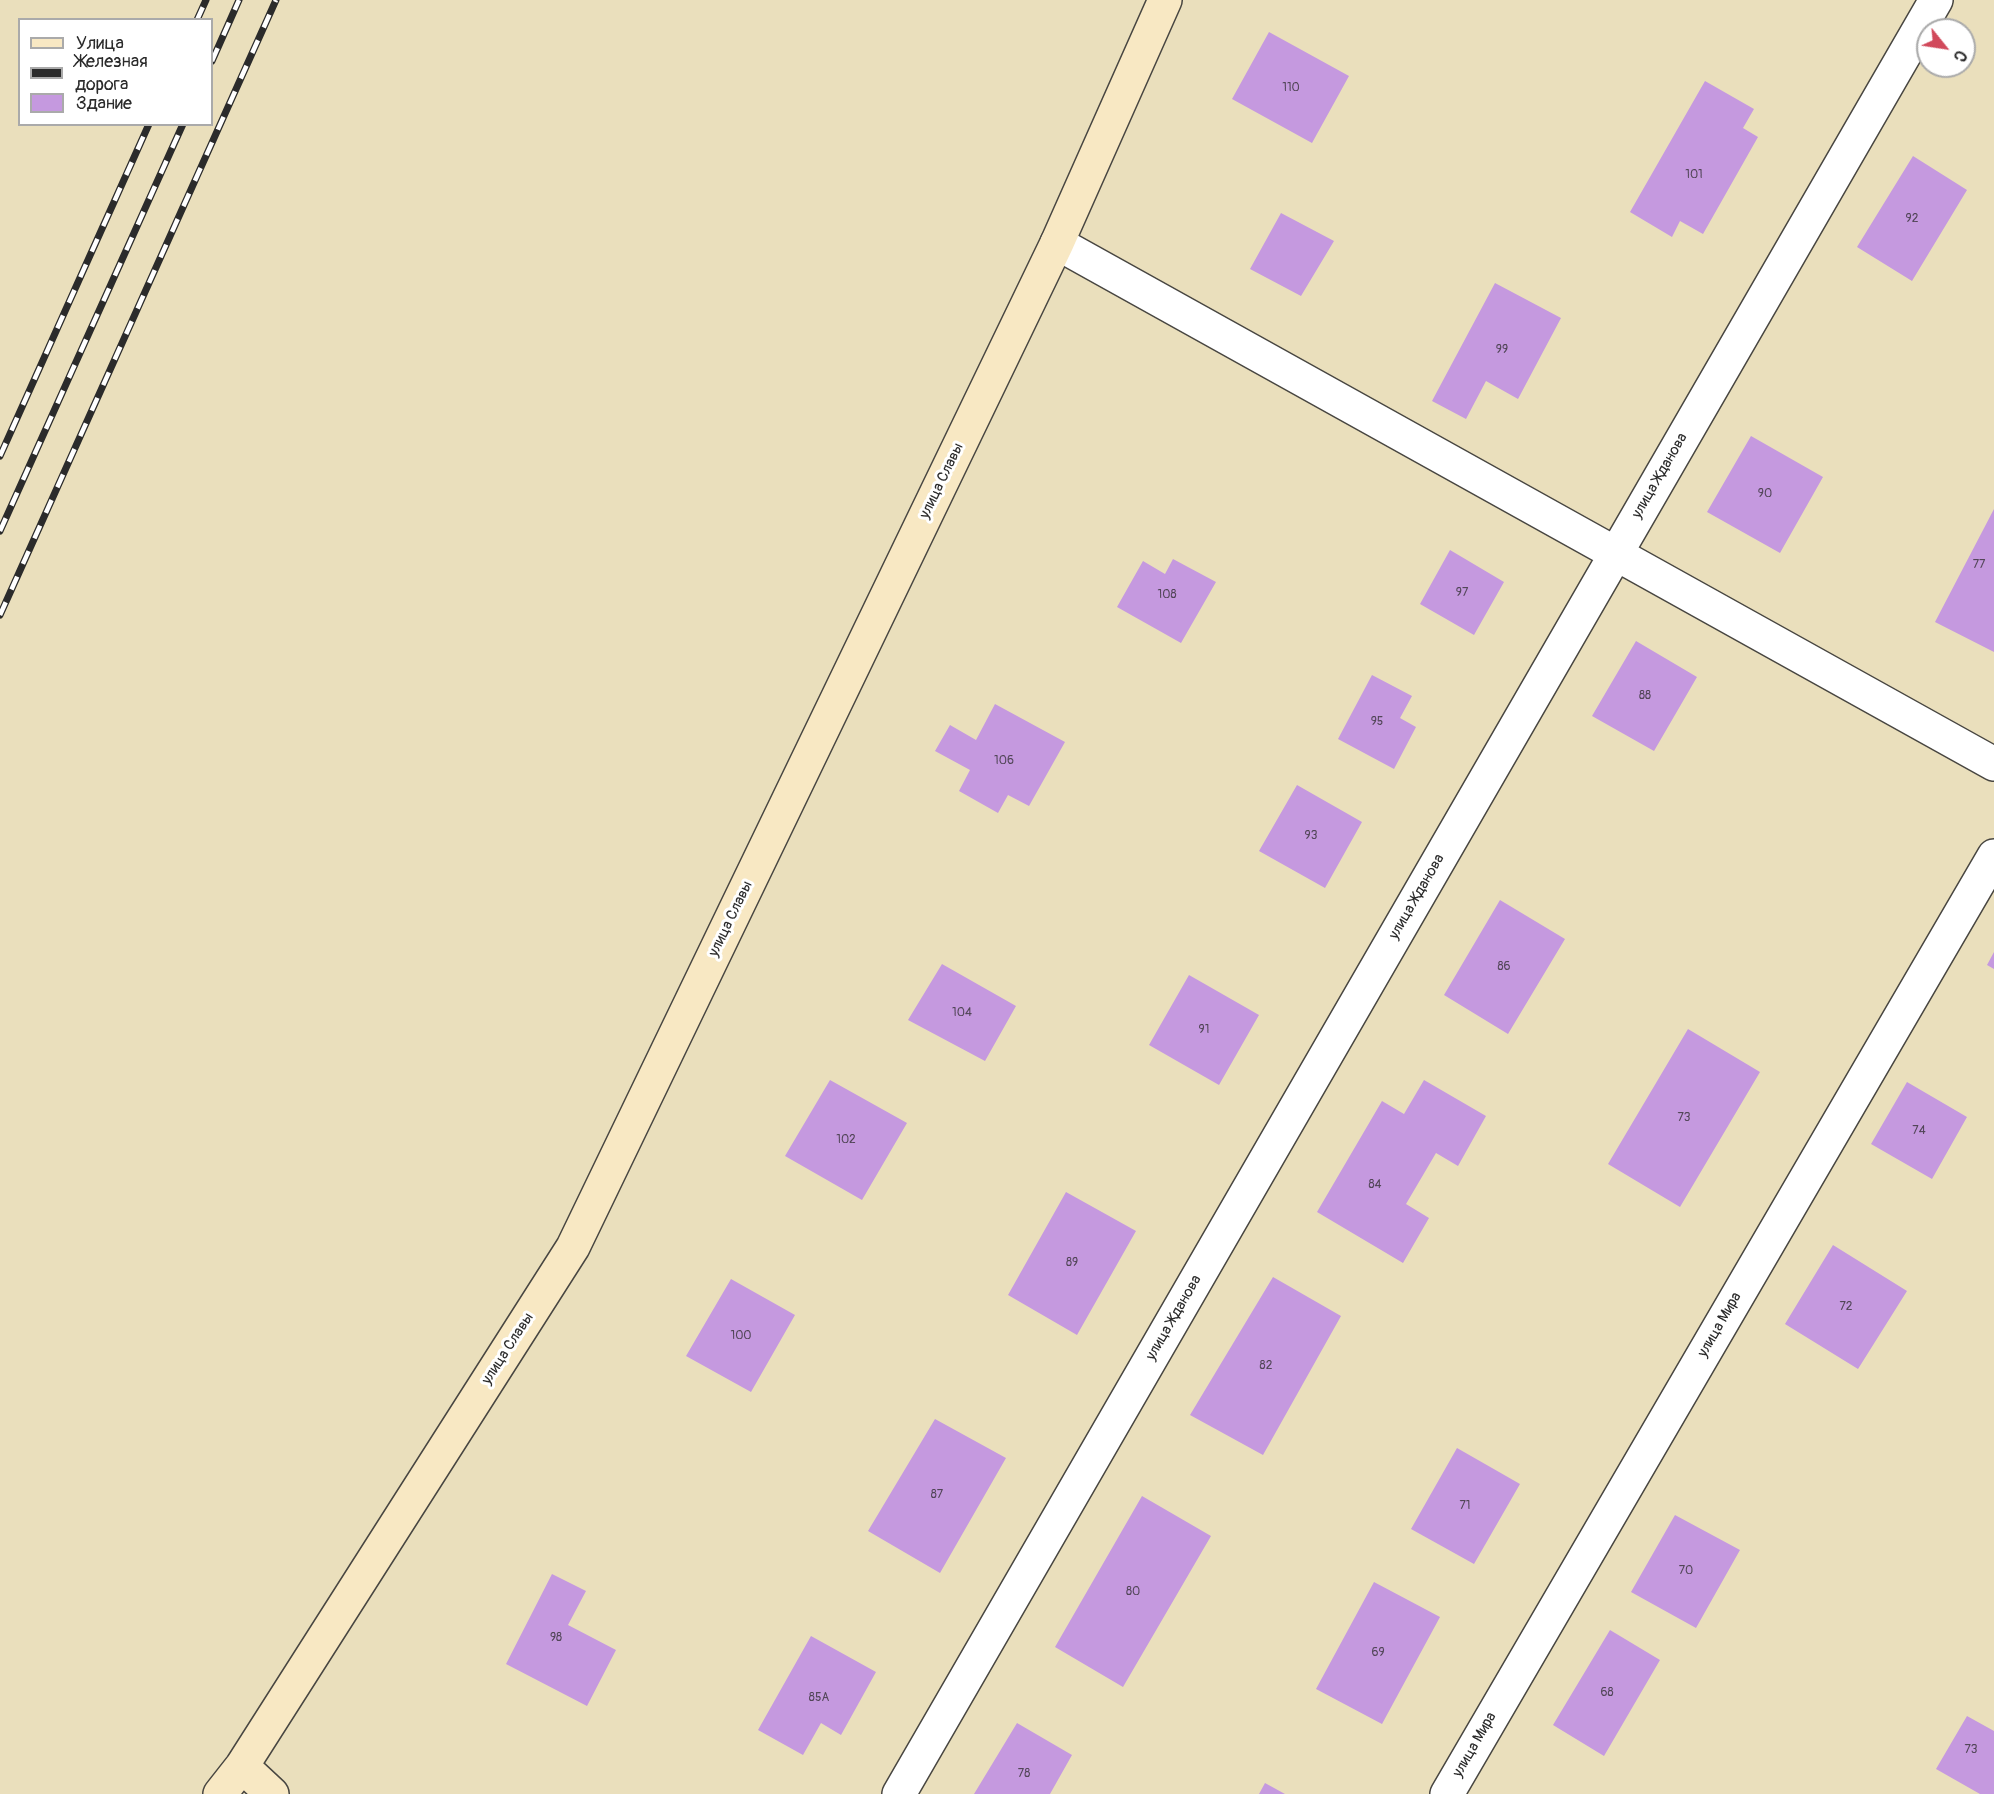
<!DOCTYPE html>
<meta charset="utf-8">
<style>
body{margin:0}
#map{position:relative;width:1994px;height:1794px;overflow:hidden;background:#eadfbc;font-family:Pangolin,sans-serif}
canvas{display:block}
.legend{position:absolute;left:18px;top:18px;width:195px;height:108px;box-sizing:border-box;background:#fff;border:2px solid #aaa;margin:0;padding:8px 10px;list-style:none;font-size:18px;color:#2b2b2b}
.legend li{display:flex;align-items:center;gap:12px;height:30px}
.legend b{width:30px;border:2px solid #aaa}
.north{position:absolute;left:1916px;top:18px;width:60px;height:60px;box-sizing:border-box;background:#fff;border:2px solid #aaa;border-radius:50%;rotate:120deg;font-size:16px;font-weight:700;line-height:24px;text-align:center;color:#2b2b2b}
.north::after{content:'';display:block;margin:auto;width:21px;height:27px;background:#d1495b;clip-path:polygon(50% 0,100% 100%,50% 72%,0 100%)}
</style>
<div id="map">
<canvas width="1994" height="1794"></canvas>
<ul class="legend">
<li><b style="height:8px;background:#f8e8c3"></b>Улица</li>
<li><b style="height:8px;background:#2b2b2b"></b>Железная дорога</li>
<li><b style="height:16px;background:#c599df"></b>Здание</li>
</ul>
<div class="north">С</div>
</div>
<script>
const ctx = document.querySelector('canvas').getContext('2d');
ctx.lineJoin = 'round';
function paint(path, color) { ctx.fillStyle = color; ctx.fill(path, 'evenodd'); }
const poly = rows => new Path2D(rows.map(r => 'M' + r).join(''));
function strokePath(path, color, width, dash) { ctx.strokeStyle = color; ctx.lineWidth = width; ctx.lineCap = dash ? 'butt' : 'round'; ctx.setLineDash(dash || []); ctx.stroke(path); }
function drawText(font, color, halo, rows, align = 'center') {
  ctx.font = font + ' Pangolin,sans-serif'; ctx.lineWidth = 6; ctx.setLineDash([]); ctx.textBaseline = 'middle'; ctx.strokeStyle = halo; ctx.fillStyle = color; for (const [text, x, y, turn = 0] of rows) {
    ctx.save(); ctx.translate(x, y); ctx.rotate((+turn || 0) * Math.PI / 180); ctx.textAlign = isNaN(turn) ? turn : align; if (halo) ctx.strokeText(text, 0, 0); ctx.fillText(text, 0, 0); ctx.restore();
  }
}
const building = poly([
 [1269,32,1349,76,1312,143,1232,99],
 [1705,81,1754,109,1743,128,1758,137,1703,234,1680,221,1672,237,1630,212],
 [1913,156,1967,190,1912,281,1857,247],
 [1281,213,1334,241,1301,296,1250,269],
 [1495,283,1561,318,1518,399,1486,381,1466,419,1432,401],
 [1751,436,1823,477,1780,553,1707,512],
 [1994,509,1994,652,1935,622],
 [1450,550,1504,582,1474,635,1420,604],
 [1173,559,1216,582,1181,643,1117,607,1143,561,1165,574],
 [1636,641,1697,677,1654,751,1592,716],
 [1372,675,1412,696,1400,718,1416,727,1394,769,1338,739],
 [995,704,1065,742,1029,806,1008,795,998,813,959,791,970,770,935,751,950,725,976,740],
 [1297,785,1362,822,1325,888,1259,851],
 [1500,900,1565,939,1508,1034,1444,995],
 [1994,952,1994,969,1987,965],
 [942,964,1016,1006,985,1061,908,1020],
 [1189,975,1259,1015,1219,1085,1149,1045],
 [1688,1029,1760,1072,1680,1207,1608,1164],
 [830,1080,907,1123,862,1200,785,1156],
 [1424,1080,1486,1116,1458,1166,1436,1153,1406,1204,1429,1218,1403,1263,1317,1212,1382,1101,1404,1114],
 [1907,1082,1967,1117,1932,1179,1871,1144],
 [1066,1192,1136,1231,1077,1335,1008,1295],
 [1833,1245,1907,1291,1858,1369,1785,1324],
 [1273,1277,1341,1316,1263,1455,1190,1415],
 [731,1279,795,1315,751,1392,686,1356],
 [935,1419,1006,1458,940,1573,868,1531],
 [1457,1448,1520,1484,1474,1564,1411,1529],
 [1142,1496,1211,1536,1123,1687,1055,1647],
 [1675,1515,1740,1550,1696,1628,1631,1592],
 [552,1574,586,1591,568,1625,616,1650,587,1706,506,1664],
 [1374,1582,1440,1617,1382,1724,1316,1689],
 [1610,1630,1660,1660,1604,1756,1553,1725],
 [811,1636,876,1672,841,1735,821,1723,803,1755,758,1730],
 [1967,1716,1994,1731,1994,1794,1980,1794,1936,1769],
 [1017,1723,1072,1755,1050,1794,974,1794],
 [1265,1783,1285,1794,1259,1794]
]);
const street = poly([
 [1057,243,1994,764],
 [899,1794,1936,0],
 [1447,1794,1994,856]
]);
const secondary = poly([
 [242,1766,272,1794],
 [220,1794,242,1766,573,1247,1057,243,1165,0]
]);
const rail = poly([
 [197,20,206,0],
 [212,61,239,0],
 [0,456,149,124],
 [0,531,183,124],
 [0,615,276,0]
]);
const numberNames = [
 ["110",1291,88],
 ["101",1694,175],
 ["92",1912,219],
 ["99",1502,350],
 ["90",1765,494],
 ["77",1979,565],
 ["97",1462,593],
 ["108",1167,595],
 ["88",1645,696],
 ["95",1377,722],
 ["106",1004,761],
 ["93",1311,836],
 ["86",1504,967],
 ["104",962,1013],
 ["91",1204,1030],
 ["73",1684,1118],
 ["74",1919,1131],
 ["102",846,1140],
 ["84",1375,1185],
 ["89",1072,1263],
 ["72",1846,1307],
 ["100",741,1336],
 ["82",1266,1366],
 ["87",937,1495],
 ["71",1465,1506],
 ["70",1686,1571],
 ["80",1133,1592],
 ["98",556,1638],
 ["69",1378,1653],
 ["68",1607,1693],
 ["85А",819,1698],
 ["73",1971,1750],
 ["78",1024,1774]
];
const streetNames = [
 ["улица Жданова",1660,476,-60],
 ["улица Славы",942,481,-64],
 ["улица Жданова",1417,897,-60],
 ["улица Славы",731,919,-64],
 ["улица Жданова",1174,1318,-60],
 ["улица Мира",1720,1325,-60],
 ["улица Славы",508,1349,-57],
 ["улица Мира",1475,1745,-60]
];
paint(building, '#c599df');
strokePath(street, '#484641', 36);
strokePath(secondary, '#484641', 36);
strokePath(street, '#fff', 33);
strokePath(secondary, '#f8e8c3', 33);
strokePath(rail, '#2b2b2b', 7);
strokePath(rail, '#fff', 4.5, [14]);
drawText('12px', '#524658', null, numberNames);
drawText('15px', '#2b2b2b', '#fff', streetNames);
</script>
